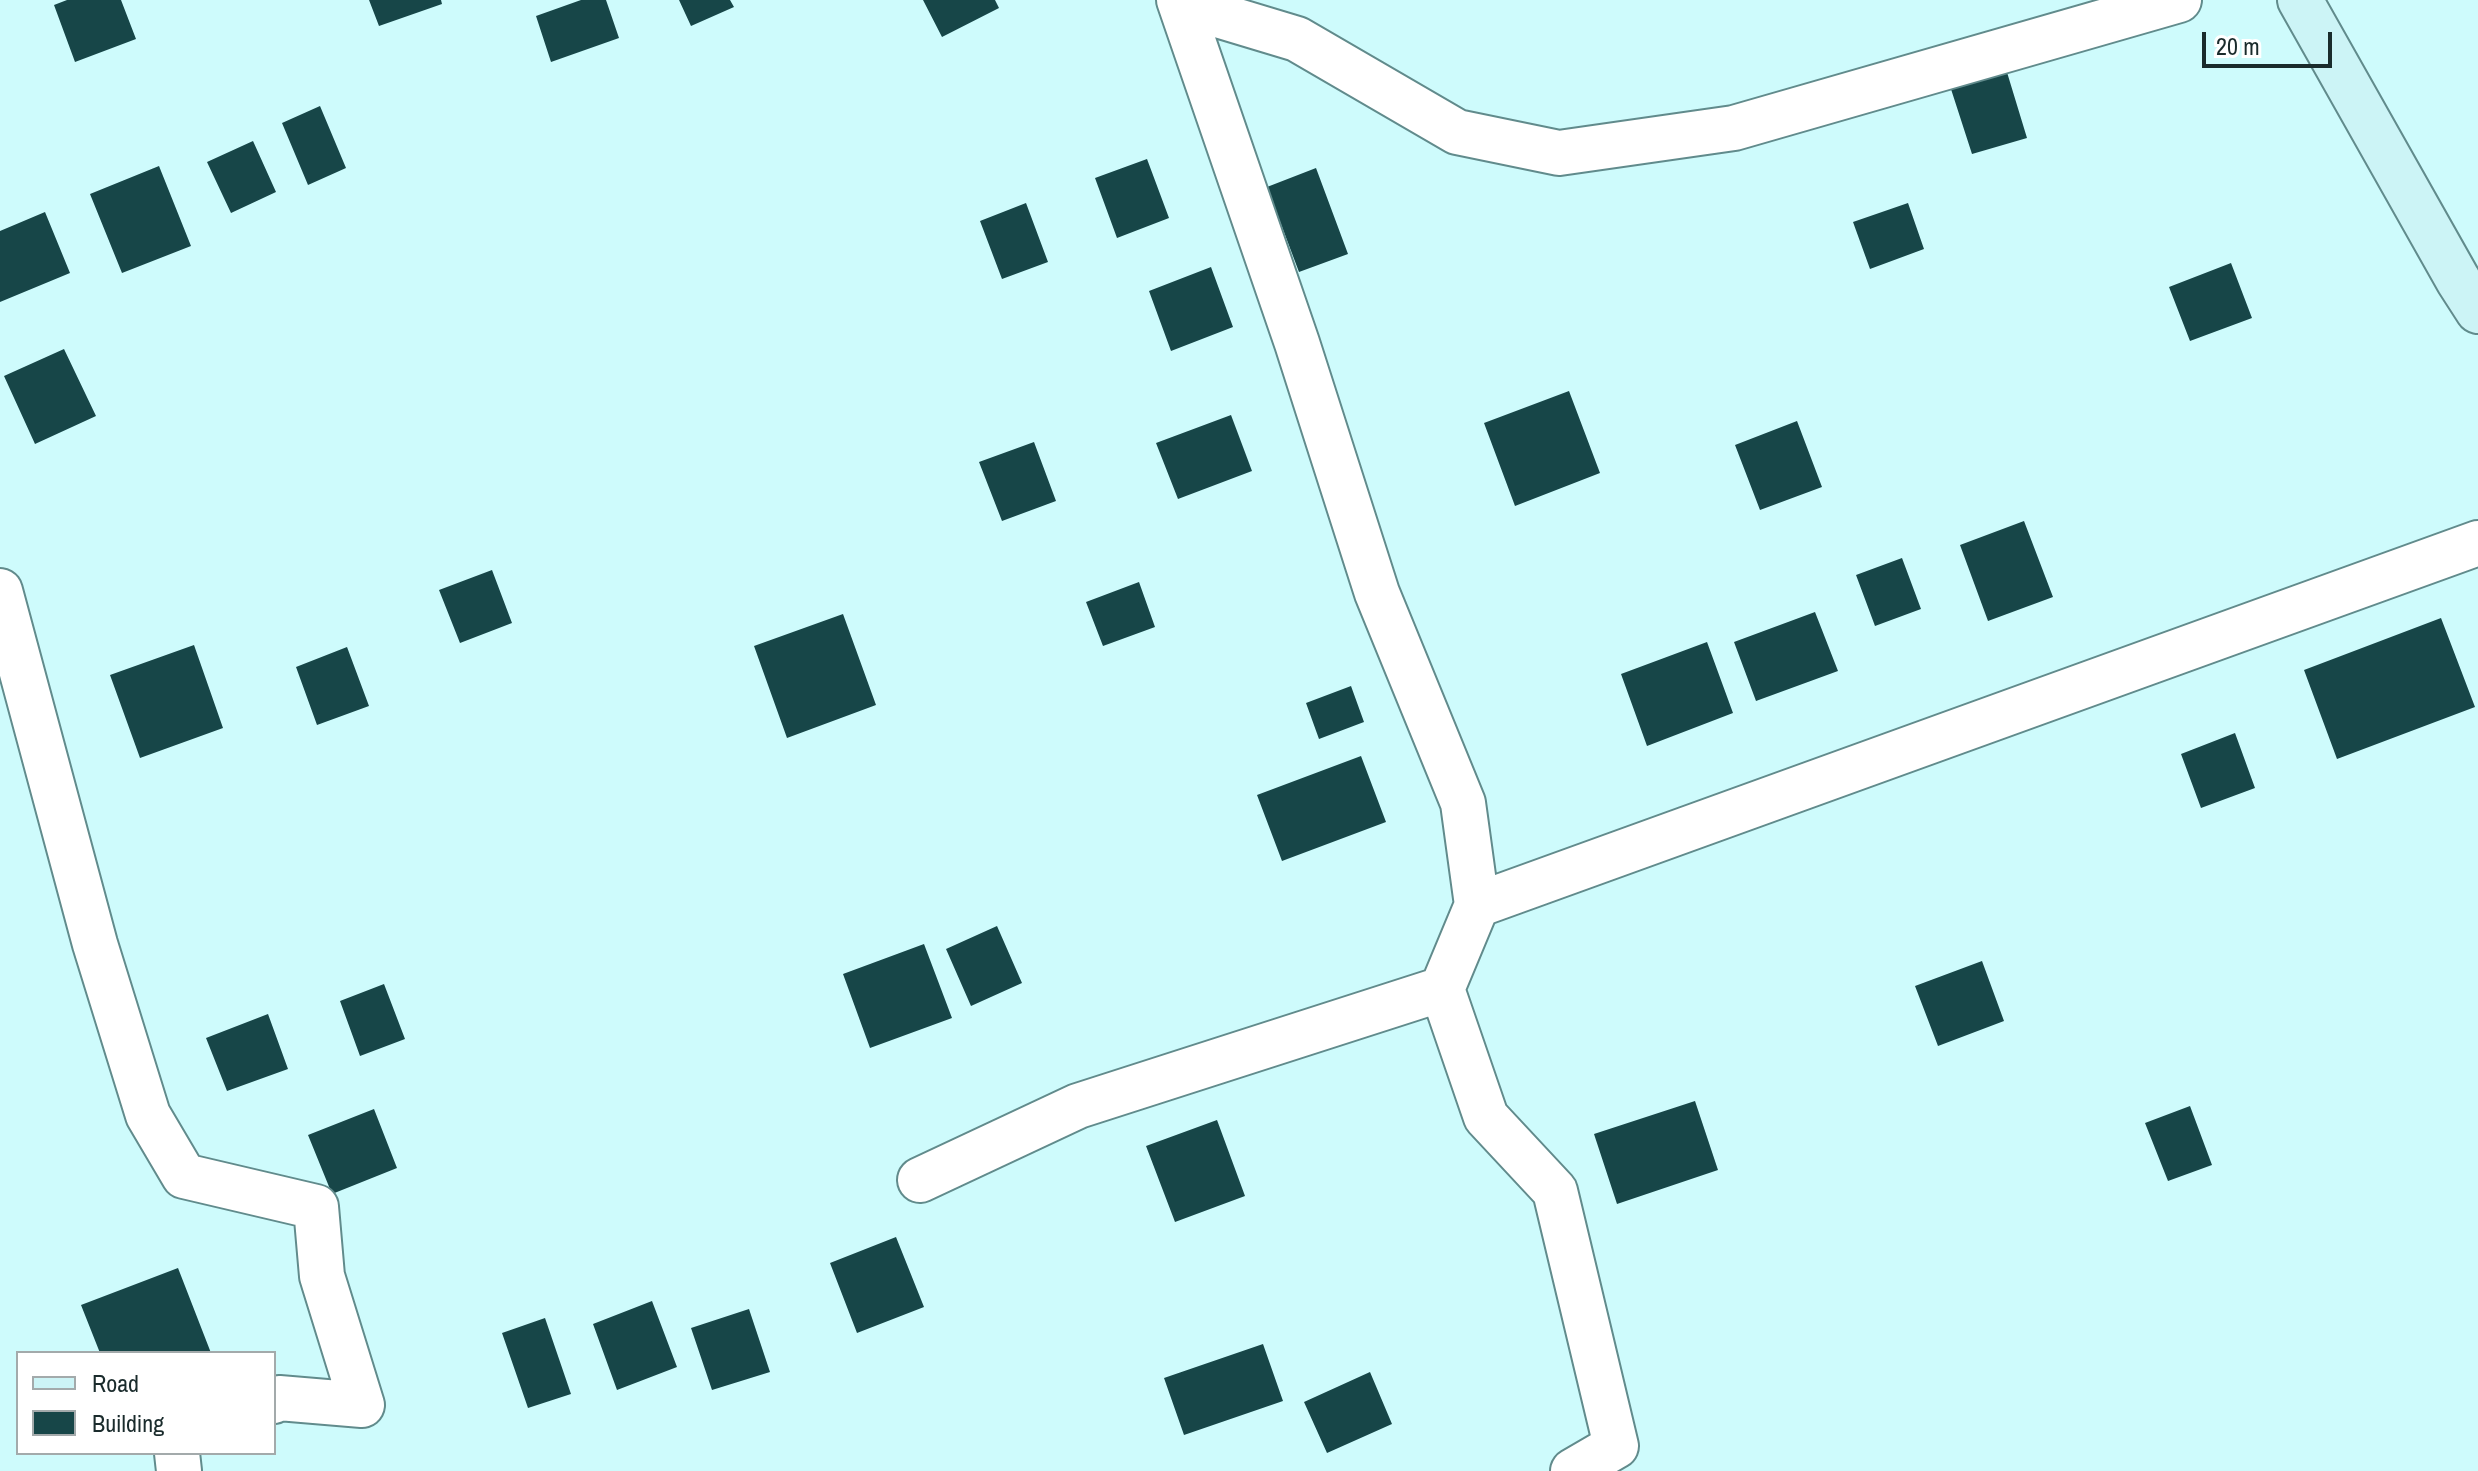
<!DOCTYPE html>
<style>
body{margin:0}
#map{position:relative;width:2478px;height:1471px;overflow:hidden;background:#cefbfc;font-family:"Archivo Narrow",sans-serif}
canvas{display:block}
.legend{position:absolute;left:16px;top:1351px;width:260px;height:104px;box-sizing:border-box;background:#fff;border:2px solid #a3aaab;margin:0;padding:10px 14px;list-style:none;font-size:24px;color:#1a2b2c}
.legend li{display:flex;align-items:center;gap:16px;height:40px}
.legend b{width:40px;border:2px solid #a3aaab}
.scale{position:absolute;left:2202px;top:32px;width:130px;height:36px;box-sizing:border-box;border:4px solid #1a2b2c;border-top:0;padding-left:10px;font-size:24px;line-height:28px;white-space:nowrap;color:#1a2b2c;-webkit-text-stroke:6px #fff;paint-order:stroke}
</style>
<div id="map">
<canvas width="2478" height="1471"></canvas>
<ul class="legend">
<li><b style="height:10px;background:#ccf4f6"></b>Road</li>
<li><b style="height:22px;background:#174648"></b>Building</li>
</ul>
<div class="scale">20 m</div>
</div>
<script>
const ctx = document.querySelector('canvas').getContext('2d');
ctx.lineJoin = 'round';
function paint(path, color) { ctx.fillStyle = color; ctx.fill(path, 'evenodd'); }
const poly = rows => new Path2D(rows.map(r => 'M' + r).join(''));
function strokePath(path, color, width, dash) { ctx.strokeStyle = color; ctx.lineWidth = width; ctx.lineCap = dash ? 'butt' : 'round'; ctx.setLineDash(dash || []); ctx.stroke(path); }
const building = poly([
 [67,0,121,0,136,39,75,62,54,5],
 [369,0,441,0,442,4,379,26],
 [581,0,606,0,619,38,551,62,536,16],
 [679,0,730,0,734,7,691,26],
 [923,0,995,0,999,8,942,37],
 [2006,69,2027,138,1972,154,1950,86],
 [320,106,346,168,308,185,282,123],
 [253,141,276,192,231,213,207,162],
 [1147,159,1169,218,1117,238,1095,178],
 [159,166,191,246,122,273,90,194],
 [1316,168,1348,254,1299,272,1267,187],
 [1026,203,1048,262,1002,279,980,221],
 [1908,203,1924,249,1870,269,1853,222],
 [45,212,70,273,0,302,0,231],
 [2231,263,2252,318,2190,341,2169,287],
 [1211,267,1233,327,1171,351,1149,291],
 [64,349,96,416,35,444,4,376],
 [1569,391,1600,473,1515,506,1484,423],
 [1231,415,1252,471,1178,499,1156,443],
 [1797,421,1822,487,1760,510,1735,445],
 [1034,442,1056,501,1002,521,979,462],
 [2024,521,2053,597,1988,621,1960,545],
 [1902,558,1921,609,1875,626,1856,575],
 [492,570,512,623,460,643,439,590],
 [1139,582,1155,627,1103,646,1086,602],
 [1815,612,1838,671,1756,701,1734,642],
 [843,614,876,705,787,738,754,646],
 [2441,618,2475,707,2337,759,2304,670],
 [1707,642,1733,713,1647,746,1621,674],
 [194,645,223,728,140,758,110,675],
 [347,647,369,706,317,725,296,667],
 [1351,686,1364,722,1319,739,1306,703],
 [2235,733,2255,788,2201,808,2181,754],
 [1361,756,1386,822,1282,861,1257,795],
 [997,926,1022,983,971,1006,946,949],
 [924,944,952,1018,870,1048,843,974],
 [1982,961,2004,1021,1938,1046,1915,986],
 [384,984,405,1039,360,1056,340,1001],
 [268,1014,288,1069,227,1091,206,1038],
 [1695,1101,1718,1170,1617,1204,1594,1134],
 [2190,1106,2212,1165,2168,1181,2145,1123],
 [374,1109,397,1168,332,1194,308,1135],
 [1217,1120,1245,1196,1175,1222,1146,1146],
 [896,1237,924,1307,857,1333,830,1263],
 [178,1268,211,1353,100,1353,81,1305],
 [652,1301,677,1367,617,1390,593,1324],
 [749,1309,770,1372,712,1390,691,1328],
 [545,1318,571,1394,528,1408,502,1333],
 [1263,1344,1283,1401,1184,1435,1164,1378],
 [1370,1372,1392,1424,1327,1453,1304,1402]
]);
const street = poly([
 [1179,0,1297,343,1377,593,1463,803,1477,905,1442,989,1486,1117,1555,1191,1616,1446,1573,1471],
 [1183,9,1204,11,1297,39,1457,132,1559,153,1734,128,2179,0],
 [0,591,95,944,148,1115,184,1176,316,1207,322,1276,362,1405,279,1398,274,1401],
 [1477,905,2478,543],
 [920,1180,1078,1106,1442,989],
 [177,1453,179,1471]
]);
const secondary = poly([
 [2300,0,2458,280,2478,311]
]);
paint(building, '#174648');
strokePath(street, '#618b8c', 48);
strokePath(secondary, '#618b8c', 48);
strokePath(street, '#fff', 44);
strokePath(secondary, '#ccf4f6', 44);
</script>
